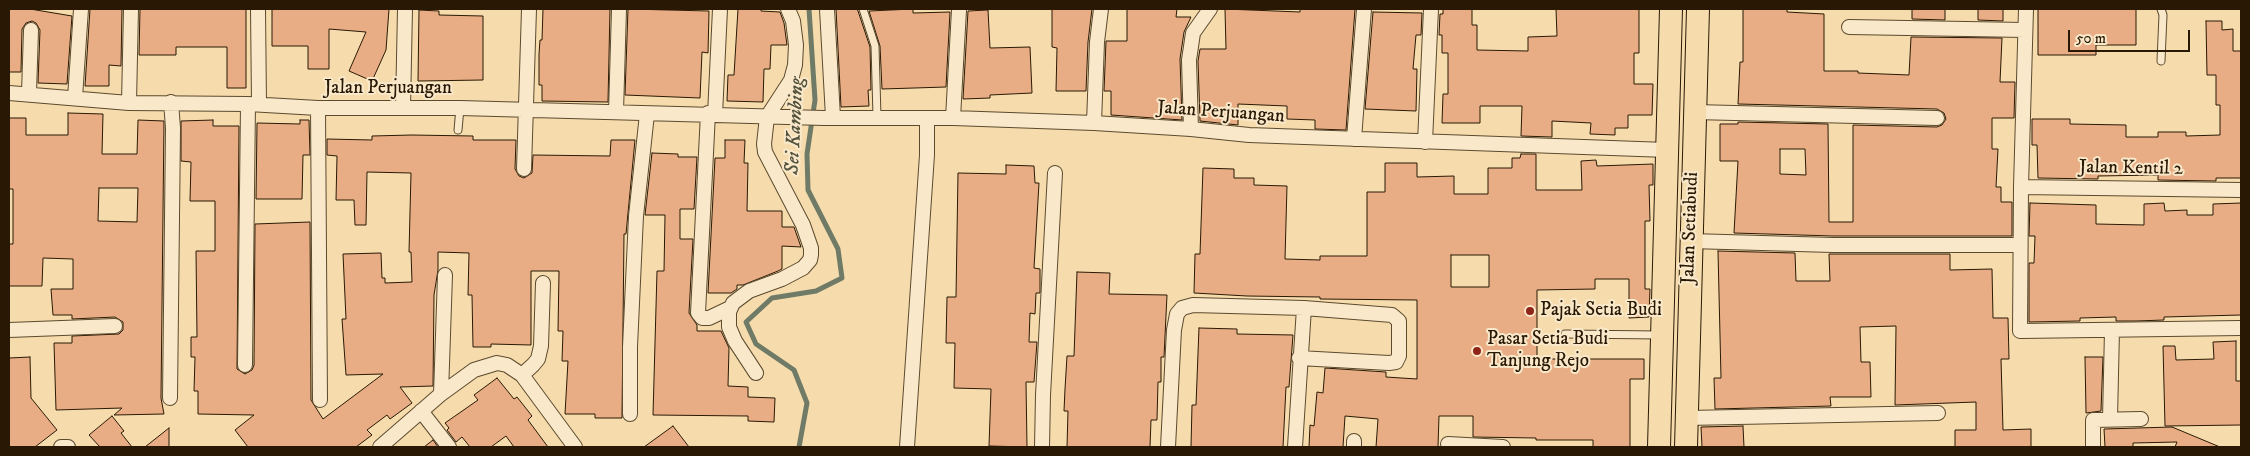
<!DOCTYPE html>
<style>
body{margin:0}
#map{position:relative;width:2250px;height:456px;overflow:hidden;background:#f6dcad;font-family:"IM FELL DW Pica",serif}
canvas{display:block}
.frame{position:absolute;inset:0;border:10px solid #291904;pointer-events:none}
.scale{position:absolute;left:2068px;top:30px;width:122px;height:22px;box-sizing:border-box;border:2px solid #291904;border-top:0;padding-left:6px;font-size:15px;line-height:18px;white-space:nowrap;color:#291904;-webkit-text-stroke:4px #f9e8ca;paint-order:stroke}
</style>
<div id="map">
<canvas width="2250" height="456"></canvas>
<div class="frame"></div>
<div class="scale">50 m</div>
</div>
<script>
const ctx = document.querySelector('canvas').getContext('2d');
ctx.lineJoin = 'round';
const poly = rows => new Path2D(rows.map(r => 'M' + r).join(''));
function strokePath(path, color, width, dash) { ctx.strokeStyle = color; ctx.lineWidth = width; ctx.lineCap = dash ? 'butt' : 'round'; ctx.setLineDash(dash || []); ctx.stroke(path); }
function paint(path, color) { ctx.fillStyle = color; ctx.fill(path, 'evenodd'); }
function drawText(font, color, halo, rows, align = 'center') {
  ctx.font = font + ' "IM FELL DW Pica",serif'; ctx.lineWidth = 4; ctx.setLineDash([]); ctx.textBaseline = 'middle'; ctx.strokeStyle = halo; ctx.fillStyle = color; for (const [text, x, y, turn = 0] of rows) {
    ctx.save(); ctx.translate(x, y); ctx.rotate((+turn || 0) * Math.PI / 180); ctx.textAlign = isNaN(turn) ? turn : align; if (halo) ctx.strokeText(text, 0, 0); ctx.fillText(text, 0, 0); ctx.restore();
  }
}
const stream = poly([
 [799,447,807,403,794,370,756,344,746,322,772,298,816,291,842,278,838,249,808,190,807,154,815,100,809,9]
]);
const building = poly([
 [9,9,30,9,72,16,67,84,38,83,40,30,36,23,32,21,26,23,22,29,21,72,9,72,9,9],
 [90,9,122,9,121,66,109,65,109,86,85,86,90,9],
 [140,9,246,9,246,88,227,88,227,47,176,47,176,55,139,55,140,9],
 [272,9,389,9,386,50,372,81,349,71,366,32,329,29,329,69,308,69,308,46,272,46,272,9],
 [543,9,610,9,608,102,542,101,542,85,539,85,539,54,540,40,542,40,543,9],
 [628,9,709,11,708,53,702,52,700,98,625,95,628,9],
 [738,9,761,9,761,11,780,12,784,23,787,45,771,45,770,69,764,69,763,102,727,101,728,75,734,75,738,9],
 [836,9,857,9,858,11,870,47,871,90,868,90,869,106,841,107,836,9],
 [913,9,913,13,950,12,946,87,882,89,880,46,869,11,913,9],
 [1052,9,1092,9,1088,42,1086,91,1056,91,1057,48,1052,47,1052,9],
 [1127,9,1177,9,1176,17,1191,17,1184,32,1180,59,1182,120,1111,115,1111,91,1104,91,1106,41,1127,41,1127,9],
 [1225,9,1300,12,1300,9,1355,9,1346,130,1315,129,1315,120,1287,119,1287,106,1238,104,1238,125,1200,121,1198,61,1200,49,1226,49,1225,9],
 [1443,9,1472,9,1472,25,1477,25,1477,50,1528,51,1528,37,1557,36,1556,9,1639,9,1639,53,1634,53,1634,84,1653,84,1652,115,1628,115,1628,128,1615,128,1615,135,1590,134,1591,123,1552,121,1552,137,1521,136,1522,106,1480,106,1480,123,1442,123,1443,94,1448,94,1448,53,1442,53,1442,35,1439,35,1440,14,1443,14,1443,9],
 [1743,9,1787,9,1787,12,1824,14,1824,71,1858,71,1858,73,1909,75,1911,37,2002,38,2000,82,2015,82,2014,118,1992,118,1992,149,1998,149,1996,187,2001,187,2001,202,2012,202,2012,236,1833,236,1734,233,1738,161,1720,161,1720,124,1738,124,1738,122,1828,124,1829,222,1853,222,1853,125,1937,127,1942,125,1946,119,1944,113,1937,109,1738,104,1740,62,1743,62,1743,9],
 [1780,149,1805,149,1806,175,1780,174,1780,149],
 [1912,9,1945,9,1945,20,1912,19,1912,9],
 [1978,9,2003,9,2003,21,1978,20,1978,9],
 [2038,9,2136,9,2136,45,2096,45,2096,55,2038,55,2038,9],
 [419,10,439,11,439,15,483,16,483,80,418,81,419,10],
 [988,10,990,48,1030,47,1032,93,990,95,990,98,963,99,968,11,988,10],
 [1373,12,1422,13,1421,35,1416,35,1413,69,1417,69,1416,111,1365,109,1373,12],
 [2206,21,2222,21,2222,30,2233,29,2233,51,2241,51,2241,178,2216,178,2216,181,2158,180,2158,175,2098,176,2098,179,2038,178,2037,145,2032,145,2032,119,2070,119,2070,124,2126,125,2126,137,2158,137,2158,132,2186,132,2186,136,2220,135,2220,105,2216,105,2216,75,2207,75,2206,21],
 [68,113,103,114,102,154,137,154,138,120,164,121,161,398,164,414,114,415,122,408,56,410,54,343,72,343,72,336,119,334,123,330,123,322,115,317,72,319,72,315,53,315,51,289,73,289,73,259,43,258,42,286,9,286,9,244,13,244,13,189,9,189,9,118,26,118,26,135,68,135,68,113],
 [99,188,138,188,137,222,98,221,99,188],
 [213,120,213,126,239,126,237,369,245,374,252,370,254,365,255,224,310,222,311,400,323,419,383,374,346,375,342,319,346,319,343,254,381,253,382,278,385,278,385,283,412,282,411,252,409,252,411,173,367,172,366,225,355,225,354,200,336,200,337,156,327,155,327,139,372,140,372,136,412,135,473,136,473,140,516,140,515,169,519,176,524,178,532,173,533,155,610,156,611,140,635,140,626,234,624,234,622,418,595,418,595,414,565,414,568,361,562,361,563,331,558,331,559,271,531,271,531,345,491,344,491,347,473,347,472,295,468,295,469,253,438,252,438,270,434,295,433,386,400,387,412,403,390,419,387,415,367,430,372,435,356,447,248,447,235,430,254,415,198,414,198,391,194,391,195,357,191,357,191,337,197,337,196,251,215,251,215,201,190,201,191,162,181,161,181,121,213,120],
 [300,120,309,120,310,155,303,155,302,199,256,199,257,123,300,124,300,120],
 [725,140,745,140,744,163,748,163,747,211,782,211,782,227,794,227,801,247,782,246,782,269,778,271,743,285,737,285,737,289,731,293,708,293,715,158,725,158,725,140],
 [652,153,678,154,678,157,697,157,694,209,680,209,680,239,693,239,689,313,697,325,697,331,721,331,729,348,728,386,748,387,748,397,775,398,774,422,748,421,748,416,653,415,657,271,664,271,665,215,645,215,652,153],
 [1521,154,1536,154,1536,190,1582,190,1581,161,1596,160,1597,166,1653,164,1653,185,1649,185,1650,221,1645,221,1645,289,1650,289,1649,317,1629,318,1629,279,1595,279,1595,289,1537,290,1537,359,1644,359,1644,379,1630,379,1630,447,1593,447,1593,440,1536,440,1536,438,1473,437,1473,416,1439,416,1438,447,1376,447,1378,419,1345,416,1343,447,1309,447,1310,425,1314,426,1317,392,1323,393,1325,368,1386,372,1386,377,1417,379,1417,300,1320,299,1320,297,1247,296,1194,293,1195,254,1200,254,1203,168,1234,169,1234,178,1254,178,1254,185,1287,186,1285,259,1320,260,1320,256,1367,256,1367,192,1385,192,1385,163,1417,163,1417,177,1454,176,1454,194,1488,194,1488,168,1512,168,1512,158,1520,158,1521,154],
 [1451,255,1489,255,1489,287,1451,287,1451,255],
 [1006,165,1034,166,1035,183,1039,183,1034,268,1040,269,1040,293,1036,293,1035,314,1030,313,1029,342,1037,342,1034,382,1026,382,1027,447,989,446,991,389,954,388,955,343,946,343,947,297,956,297,958,173,1006,174,1006,165],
 [2030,203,2096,205,2096,224,2144,225,2144,204,2164,203,2165,211,2187,210,2187,215,2213,215,2213,204,2241,203,2241,315,2164,317,2164,320,2136,321,2116,321,2116,317,2080,318,2080,321,2029,322,2029,263,2034,263,2035,236,2029,236,2030,203],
 [1718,251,1795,253,1796,281,1830,281,1829,254,1950,254,1950,270,1992,269,1993,318,2008,318,2009,359,2001,359,2003,430,2031,429,2031,447,1955,447,1955,430,1976,430,1976,402,1895,405,1896,326,1860,327,1861,362,1870,362,1871,397,1830,397,1831,406,1715,409,1714,378,1721,378,1718,251],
 [1077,272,1110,273,1109,294,1167,295,1164,357,1161,357,1161,382,1158,382,1157,420,1151,420,1150,447,1067,447,1068,411,1064,411,1065,389,1067,356,1074,356,1077,272],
 [1199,328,1237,329,1237,334,1293,335,1289,387,1286,387,1283,447,1191,447,1192,405,1196,405,1199,328],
 [2236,341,2236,381,2241,381,2241,425,2165,426,2163,346,2175,346,2176,360,2214,359,2213,342,2236,341],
 [30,357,31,398,57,430,35,447,9,447,9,358,30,357],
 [2085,357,2103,357,2101,411,2086,413,2085,357],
 [497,378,514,399,517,397,532,416,528,420,548,447,514,447,506,436,491,447,470,447,462,437,456,442,447,430,449,428,445,423,478,400,474,395,497,378],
 [112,416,124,431,121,433,132,447,100,447,89,435,112,416],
 [673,426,689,447,644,447,673,426],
 [1743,426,1744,447,1702,447,1701,427,1743,426],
 [2172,427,2220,447,2175,447,2177,442,2133,443,2133,447,2105,447,2104,429,2172,427],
 [169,428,169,447,145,447,169,428],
 [433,440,438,447,424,447,433,440]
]);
const service = poly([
 [863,9,875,46,877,117],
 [2161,61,2163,15,2161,9],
 [458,130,460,108],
 [1565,334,1660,335]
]);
const minor = poly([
 [258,9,259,104],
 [827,9,833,117],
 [2026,9,2021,187,2020,331,2241,328],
 [1849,27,2025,30],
 [9,93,129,103,248,104,318,108,460,108,824,118,953,118,1094,123,1191,129,1249,135,1667,150],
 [29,93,31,30],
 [75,98,81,9],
 [129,103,131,9],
 [318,108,320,400],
 [403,108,405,9],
 [616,112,619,9],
 [1694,112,1937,118],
 [708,113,698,313,702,318,709,318,730,308],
 [715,115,720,9],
 [953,118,959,10],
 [1094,123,1097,42,1101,9],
 [1191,129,1189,60,1193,33,1210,9],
 [1354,139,1364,9],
 [1425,142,1431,9],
 [524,169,529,9],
 [2021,187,2241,190],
 [1690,241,1833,245,2020,245],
 [9,330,115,326],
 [245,365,248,104],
 [756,373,735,341,729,327,729,312,733,303,749,291,782,279,803,268,810,260,811,255,811,248,803,225,765,152,764,144,767,117,791,80,795,65,796,45,793,21,788,9],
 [522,375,575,447],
 [441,394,445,275],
 [170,398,173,128,171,102],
 [421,411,449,447],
 [630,414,630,347,636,216,647,114],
 [1687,418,1938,413],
 [2110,419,2112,330],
 [1448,444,1503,447],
 [61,447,68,447],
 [380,447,441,394,474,370,497,363,507,365,522,375,533,365,538,359,541,346,543,283],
 [907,447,927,155,927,119],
 [1042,447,1043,395,1055,173],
 [1168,447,1174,330,1177,314,1182,308,1193,305,1304,308,1392,315,1399,321,1399,356,1396,362,1389,363,1299,358],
 [1295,447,1304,308],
 [1354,447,1354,441],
 [2093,447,2093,420,2141,419]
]);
const primary = poly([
 [1659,447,1671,9],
 [1686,447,1698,9]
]);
const markers = [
 [1530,311,5,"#8f2418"],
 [1477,351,5,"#8f2418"]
];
const streetNames = [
 ["Jalan Perjuangan",388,89],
 ["Jalan Perjuangan",1221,113,4],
 ["Jalan Kentil 2",2131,169,1],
 ["Jalan Setiabudi",1691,228,-88]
];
const poiNames = [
 ["Pajak Setia Budi",1540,311],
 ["Pasar Setia Budi",1487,340],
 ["Tanjung Rejo",1487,362]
];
const waterNames = [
 ["Sei Kambing",796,126,-87]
];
strokePath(stream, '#6f7b66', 5);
paint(building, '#e8ad84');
strokePath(building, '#291904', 1);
strokePath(service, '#5c4a2e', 9);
strokePath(minor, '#5c4a2e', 16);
strokePath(primary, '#291904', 24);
strokePath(service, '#f9e8ca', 7);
strokePath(minor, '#f9e8ca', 14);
strokePath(primary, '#f6dcad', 22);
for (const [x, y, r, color] of markers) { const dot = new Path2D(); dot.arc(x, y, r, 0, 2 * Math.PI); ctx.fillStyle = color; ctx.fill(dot); strokePath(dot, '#f9e8ca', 2); }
drawText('19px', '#291904', '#f9e8ca', streetNames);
drawText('19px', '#291904', '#f9e8ca', poiNames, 'left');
drawText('italic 20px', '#52523d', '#f9e8ca', waterNames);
</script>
